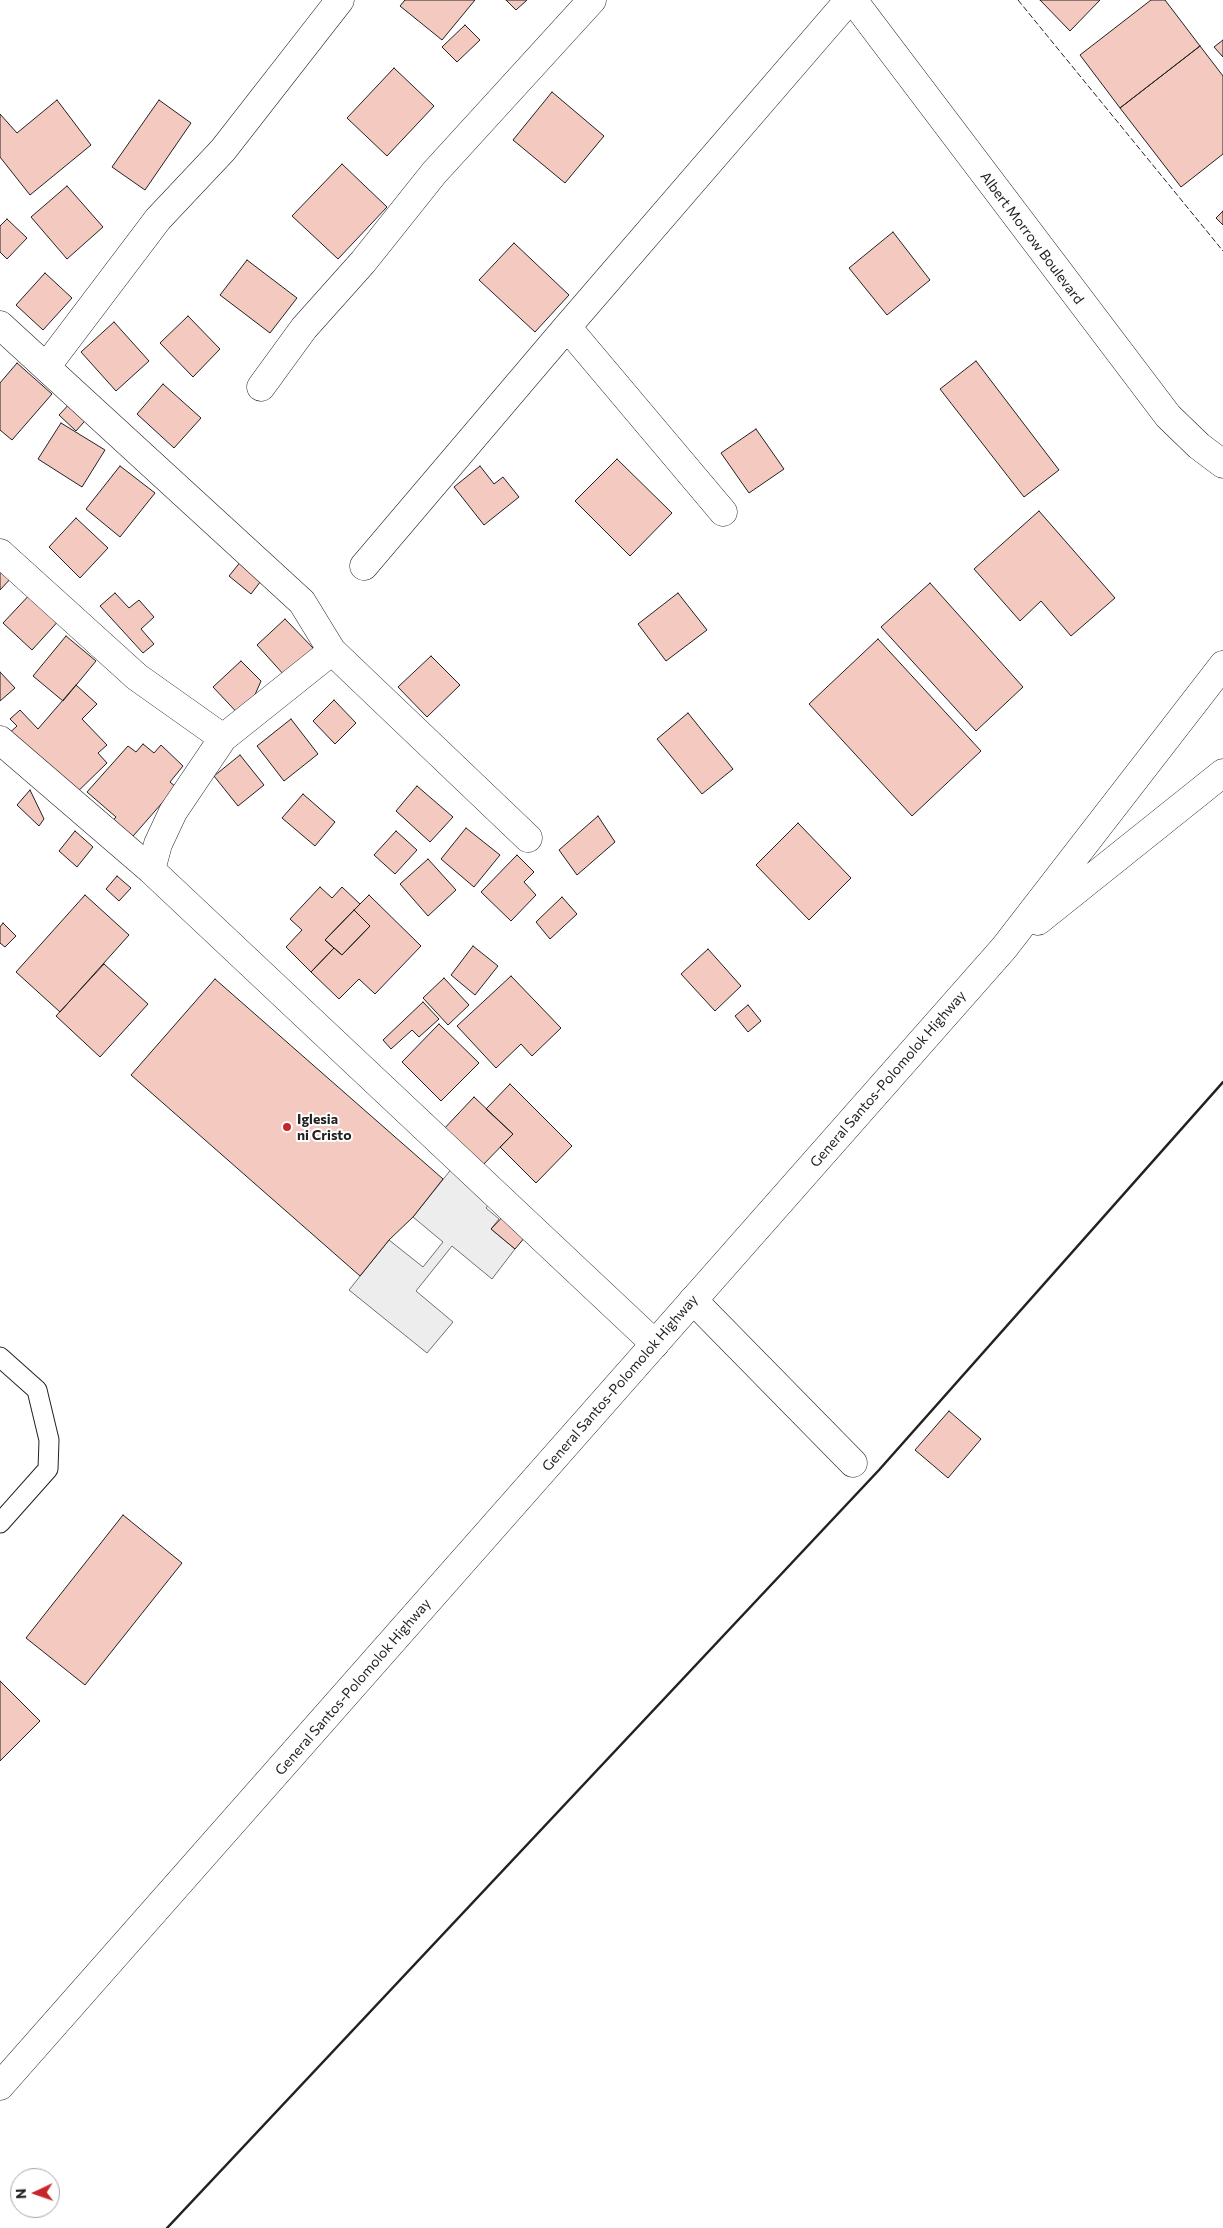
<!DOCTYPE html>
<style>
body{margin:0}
#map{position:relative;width:1223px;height:2228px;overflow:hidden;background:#fff;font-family:Commissioner,sans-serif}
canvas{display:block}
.north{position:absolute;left:10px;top:2168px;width:50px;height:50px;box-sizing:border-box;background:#fff;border:1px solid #a7a7a7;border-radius:50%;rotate:267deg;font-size:14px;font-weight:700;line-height:20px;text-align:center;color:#222}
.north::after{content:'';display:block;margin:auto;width:18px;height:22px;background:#c62828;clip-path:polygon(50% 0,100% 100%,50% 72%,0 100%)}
</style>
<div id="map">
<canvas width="1223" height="2228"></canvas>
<div class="north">N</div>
</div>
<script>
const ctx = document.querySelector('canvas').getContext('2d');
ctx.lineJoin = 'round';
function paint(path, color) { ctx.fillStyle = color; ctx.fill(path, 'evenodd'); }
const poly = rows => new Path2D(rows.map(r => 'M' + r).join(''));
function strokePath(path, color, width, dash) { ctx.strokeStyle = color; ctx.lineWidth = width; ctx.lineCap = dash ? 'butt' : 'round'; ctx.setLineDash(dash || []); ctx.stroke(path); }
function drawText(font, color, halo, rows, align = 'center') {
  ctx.font = font + ' Commissioner,sans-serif'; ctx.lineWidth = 4; ctx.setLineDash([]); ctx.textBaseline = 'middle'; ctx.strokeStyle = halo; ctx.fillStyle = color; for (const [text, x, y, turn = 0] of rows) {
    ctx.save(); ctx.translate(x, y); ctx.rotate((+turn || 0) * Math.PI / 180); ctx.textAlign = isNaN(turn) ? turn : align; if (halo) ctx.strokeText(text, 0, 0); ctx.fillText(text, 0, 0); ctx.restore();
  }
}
const parking = poly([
 [453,1167,493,1199,486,1208,499,1219,491,1229,515,1249,492,1279,452,1246,416,1291,453,1322,427,1353,349,1290,389,1240,423,1267,443,1242,413,1217,453,1167]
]);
const building = poly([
 [405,0,475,0,442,40,400,6,405,0],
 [506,0,527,0,516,10,506,0],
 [1040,0,1100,0,1070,31,1040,0],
 [1151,0,1165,0,1200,46,1120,108,1080,55,1151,0],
 [465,25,480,40,457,62,442,47,465,25],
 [1223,40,1223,57,1214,47,1223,40],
 [1200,46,1223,76,1223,154,1181,187,1120,108,1200,46],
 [394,68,434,106,387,156,347,118,394,68],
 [552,92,604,136,565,183,513,140,552,92],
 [57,100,91,145,30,195,0,157,0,114,17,133,57,100],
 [159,100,191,123,145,190,112,167,159,100],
 [342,164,387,207,338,259,292,216,342,164],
 [67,186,103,227,67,259,31,217,67,186],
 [1223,211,1223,225,1216,218,1223,211],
 [7,219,27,238,7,259,0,252,0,226,7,219],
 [893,232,930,280,887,315,849,268,893,232],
 [514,243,569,295,535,332,479,280,514,243],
 [247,260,297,298,270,333,220,295,247,260],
 [45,273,72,298,43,330,16,305,45,273],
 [188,316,220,349,193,377,160,343,188,316],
 [114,322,149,361,116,391,81,352,114,322],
 [976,361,1059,470,1024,497,940,389,976,361],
 [17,363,52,394,12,440,0,430,0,383,17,363],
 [163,384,201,418,174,448,137,414,163,384],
 [74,399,91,414,76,431,59,415,74,399],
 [61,423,105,450,82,487,38,459,61,423],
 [756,429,784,469,749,493,721,453,756,429],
 [617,459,672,513,630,556,575,501,617,459],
 [120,466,155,493,120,537,86,509,120,466],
 [480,466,494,484,503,477,519,497,484,525,454,487,480,466],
 [1039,511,1115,598,1071,636,1041,601,1020,621,974,569,1039,511],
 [76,518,108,548,80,578,49,547,76,518],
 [246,555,267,573,251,594,229,576,246,555],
 [0,564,13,576,0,590,0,564],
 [930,583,1023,687,976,731,881,627,930,583],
 [34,590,62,617,32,650,3,623,34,590],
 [115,593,129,608,139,600,154,617,141,629,154,644,143,653,100,606,115,593],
 [678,593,707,630,666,661,638,624,678,593],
 [285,619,314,649,285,676,257,645,285,619],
 [66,636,96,661,63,701,33,676,66,636],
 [878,639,981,751,912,816,809,704,878,639],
 [431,656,460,685,427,717,398,687,431,656],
 [241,661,261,681,244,720,213,687,241,661],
 [0,672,15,688,0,701,0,672],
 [76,685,97,704,82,719,107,745,98,753,107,763,69,800,6,736,17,726,10,719,20,710,38,729,76,685],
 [334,700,356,723,335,744,313,721,334,700],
 [688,713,733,769,702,794,657,739,688,713],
 [291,719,318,754,284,781,257,746,291,719],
 [143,744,154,753,161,745,183,766,170,782,176,787,127,843,108,826,116,817,87,792,128,746,136,752,143,744],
 [240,755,264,785,238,806,214,776,240,755],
 [417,786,453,817,430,842,396,811,417,786],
 [30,790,44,819,39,826,17,805,30,790],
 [303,794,335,822,315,846,282,818,303,794],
 [598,816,615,842,577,875,559,850,598,816],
 [798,823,851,878,809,920,756,865,798,823],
 [466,828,500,855,474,887,441,859,466,828],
 [75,831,93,847,77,867,59,851,75,831],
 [396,831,417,850,395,874,374,855,396,831],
 [517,855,534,872,524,882,536,895,511,921,481,892,517,855],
 [428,859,456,890,428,916,400,884,428,859],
 [117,876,131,888,119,901,106,889,117,876],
 [320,887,332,898,342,887,360,904,325,940,334,948,311,972,286,947,302,930,290,919,320,887],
 [85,895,129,935,60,1012,16,972,85,895],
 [369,895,421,946,375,994,359,979,339,999,311,972,334,948,342,955,370,926,354,910,369,895],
 [562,897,577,914,550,939,536,922,562,897],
 [354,910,370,926,342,955,325,940,354,910],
 [3,923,16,936,5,947,0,943,0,927,3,923],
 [473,946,498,966,475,995,451,975,473,946],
 [708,949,741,986,715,1011,681,974,708,949],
 [104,964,148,1004,100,1057,56,1016,104,964],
 [511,976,561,1028,532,1056,521,1044,496,1068,457,1026,511,976],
 [444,978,469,1005,448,1025,423,998,444,978],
 [215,979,443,1179,413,1217,389,1240,360,1276,131,1075,215,979],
 [423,1002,439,1019,419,1037,412,1030,391,1049,383,1040,423,1002],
 [748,1005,761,1021,748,1032,735,1016,748,1005],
 [439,1024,479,1063,441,1101,402,1062,439,1024],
 [510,1084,572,1146,536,1183,500,1147,513,1134,486,1109,510,1084],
 [474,1097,513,1134,479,1169,441,1132,474,1097],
 [509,1210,531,1230,515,1249,491,1229,509,1210],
 [949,1411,981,1439,948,1478,915,1450,949,1411],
 [123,1515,182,1563,85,1685,26,1638,123,1515],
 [0,1681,40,1721,0,1761,0,1681]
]);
const lane = poly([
 [0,1357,37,1390,49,1440,48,1469,0,1523]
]);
const street = poly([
 [0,325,302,602,332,651,528,838],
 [567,327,723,512],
 [46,367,158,219,223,150,340,0],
 [261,387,304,328,363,262,434,173,592,0],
 [0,553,137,677,223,738,173,812,158,844,151,870],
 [364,566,567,327,849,0],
 [223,738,332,651],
 [0,740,151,870,655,1344],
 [693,1300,853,1463]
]);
const highway = poly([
 [853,0,1168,416,1199,446,1223,464],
 [1038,921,1223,773],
 [0,2086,1004,948,1223,665]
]);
const fence = poly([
 [1018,0,1223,251]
]);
const wall = poly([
 [167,2228,879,1470,1223,1082]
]);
const markers = [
 [287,1127,5,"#c62828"]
];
const streetNames = [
 ["Albert Morrow Boulevard",1032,238,53],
 ["General Santos-Polomolok Highway",888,1079,-49],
 ["General Santos-Polomolok Highway",620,1383,-49],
 ["General Santos-Polomolok Highway",353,1687,-49]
];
const poiNames = [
 ["Iglesia",297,1119],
 ["ni Cristo",297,1135]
];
paint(parking, '#ededed');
strokePath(parking, '#6f6f6f', 1);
paint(building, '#f3c9c0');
strokePath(building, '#222', 1);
strokePath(lane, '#222', 21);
strokePath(street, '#222', 29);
strokePath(highway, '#222', 29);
strokePath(lane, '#fff', 19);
strokePath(street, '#fff', 28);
strokePath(highway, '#fff', 28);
strokePath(fence, '#222', 1, [6, 2.5]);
strokePath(wall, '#222', 2.5);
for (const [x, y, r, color] of markers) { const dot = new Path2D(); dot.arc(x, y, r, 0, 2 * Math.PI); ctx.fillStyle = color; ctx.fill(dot); strokePath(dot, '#fff', 2); }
drawText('14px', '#222', '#fff', streetNames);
drawText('bold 14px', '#222', '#fff', poiNames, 'left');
</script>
